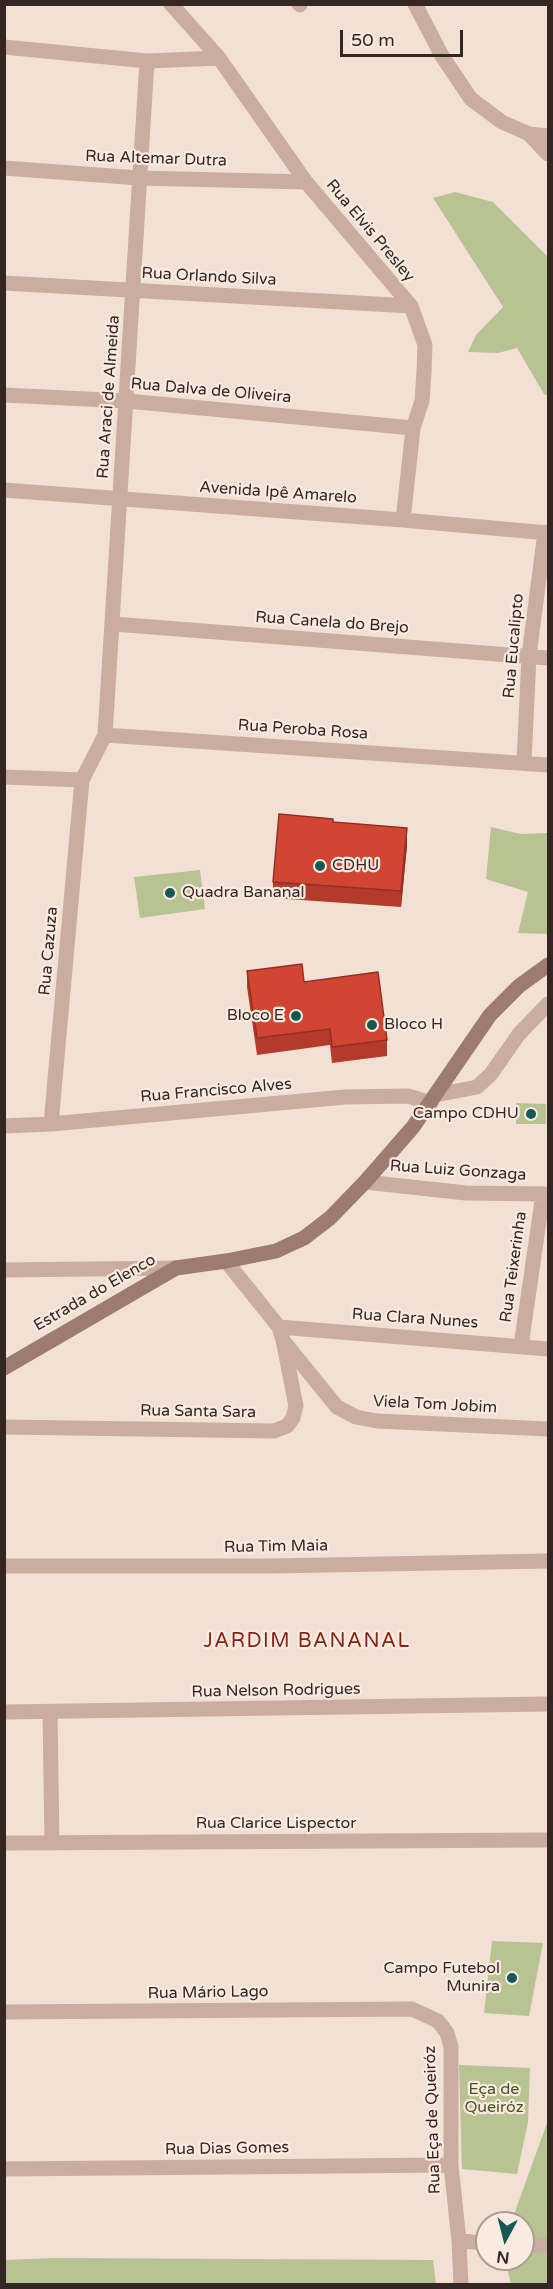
<!DOCTYPE html>
<meta charset="utf-8">
<style>
body{margin:0}
#map{position:relative;width:553px;height:2289px;overflow:hidden;background:#f2e0d4;font-family:"Varela Round",sans-serif}
canvas{display:block}
.frame{position:absolute;inset:0;border:6px solid #342623;pointer-events:none}
.north{position:absolute;left:475px;top:2211px;width:60px;height:60px;box-sizing:border-box;background:#faebe0;border:2px solid #ab9c94;border-radius:50%;rotate:187deg;font-size:16px;font-weight:700;line-height:24px;text-align:center;color:#342623}
.north::after{content:'';display:block;margin:auto;width:21px;height:27px;background:#165854;clip-path:polygon(50% 0,100% 100%,50% 72%,0 100%)}
.scale{position:absolute;left:340px;top:30px;width:123px;height:27px;box-sizing:border-box;border:3px solid #342623;border-top:0;padding-left:8px;font-size:18px;line-height:21px;white-space:nowrap;color:#342623;-webkit-text-stroke:4px #faebe0;paint-order:stroke}
</style>
<div id="map">
<canvas width="553" height="2289"></canvas>
<div class="frame"></div>
<div class="north">N</div>
<div class="scale">50 m</div>
</div>
<script>
const ctx = document.querySelector('canvas').getContext('2d');
ctx.lineJoin = 'round';
function paint(path, color) { ctx.fillStyle = color; ctx.fill(path, 'evenodd'); }
const poly = rows => new Path2D(rows.map(r => 'M' + r).join(''));
function strokePath(path, color, width, dash) { ctx.strokeStyle = color; ctx.lineWidth = width; ctx.lineCap = dash ? 'butt' : 'round'; ctx.setLineDash(dash || []); ctx.stroke(path); }
function drawText(font, color, halo, rows, align = 'center') {
  ctx.font = font + ' "Varela Round",sans-serif'; ctx.lineWidth = 4.5; ctx.setLineDash([]); ctx.textBaseline = 'middle'; ctx.strokeStyle = halo; ctx.fillStyle = color; for (const [text, x, y, turn = 0] of rows) {
    ctx.save(); ctx.translate(x, y); ctx.rotate((+turn || 0) * Math.PI / 180); ctx.textAlign = isNaN(turn) ? turn : align; if (halo) ctx.strokeText(text, 0, 0); ctx.fillText(text, 0, 0); ctx.restore();
  }
}
const green = poly([
 [455,192,493,202,548,257,548,396,544,394,517,348,498,353,468,352,476,335,503,307,433,198],
 [491,827,520,834,548,833,548,934,518,933,528,892,486,879],
 [200,870,205,909,140,918,134,877],
 [516,1103,546,1104,546,1124,516,1124],
 [492,1941,543,1943,529,2016,484,2013],
 [459,2065,530,2068,528,2122,517,2174,462,2169],
 [548,2120,548,2284,511,2284,505,2259,523,2259,523,2223,511,2223],
 [55,2258,433,2260,436,2284,5,2284,5,2260]
]);
const street = poly([
 [171,4,219,58,306,182,411,306,425,345,424,372,422,401,413,428,403,520],
 [299,4,300,5],
 [415,4,442,56,471,99,502,122,529,134,548,136],
 [4,47,147,61,219,58],
 [529,134,548,154],
 [4,168,139,178,306,182],
 [4,283,411,306],
 [4,395,127,401,413,428],
 [4,490,403,520,548,533],
 [114,624,548,658],
 [105,735,147,61],
 [524,762,529,656,545,532],
 [4,777,82,780],
 [436,1095,477,1087,491,1074,519,1034,548,1004],
 [51,1124,82,780,105,735,548,765],
 [4,1126,51,1124,345,1097,408,1096,431,1103],
 [365,1182,466,1193,548,1194],
 [4,1270,176,1268],
 [279,1327,548,1349],
 [285,1343,337,1407,356,1417,377,1421,548,1429],
 [521,1346,543,1194],
 [4,1427,274,1431,287,1426,293,1418,296,1406,283,1340,279,1327,226,1261],
 [4,1566,271,1566,548,1561],
 [4,1712,548,1704],
 [50,1713,52,1843],
 [4,1843,548,1840],
 [4,2012,412,2009,438,2021,447,2033,451,2047,451,2165,459,2241,461,2284],
 [4,2169,451,2165],
 [459,2241,487,2243],
 [523,2245,548,2245]
]);
const secondary = poly([
 [4,1368,176,1268,226,1261,276,1251,304,1238,330,1218,365,1182,413,1127,490,1015,519,986,548,965]
]);
const wall = poly([
 [333,822,407,845,401,907,273,898,273,882],
 [247,971,304,982,387,1040,387,1056,332,1063,330,1045,257,1055,247,987]
]);
const shadedWall = poly([
 [407,828,407,845,401,907,401,891]
]);
const building = poly([
 [279,814,333,819,333,822,407,828,401,891,273,882,279,814],
 [302,964,304,982,378,972,387,1040,332,1047,330,1029,257,1038,247,971,302,964]
]);
const markers = [
 [320,866,6,"#165854"],
 [170,893,6,"#165854"],
 [296,1016,6,"#165854"],
 [372,1025,6,"#165854"],
 [531,1114,6,"#165854"],
 [512,1978,6,"#165854"]
];
const streetNames = [
 ["Rua Altemar Dutra",156,159,2],
 ["Rua Elvis Presley",370,231,50],
 ["Rua Orlando Silva",209,277,3],
 ["Rua Dalva de Oliveira",211,391,5],
 ["Rua Araci de Almeida",109,397,-86],
 ["Avenida Ipê Amarelo",278,493,4],
 ["Rua Canela do Brejo",332,623,4],
 ["Rua Eucalipto",514,646,-85],
 ["Rua Peroba Rosa",303,730,4],
 ["Rua Cazuza",49,951,-85],
 ["Rua Francisco Alves",216,1091,-5],
 ["Rua Luiz Gonzaga",458,1171,4],
 ["Rua Teixerinha",514,1267,-82],
 ["Estrada do Elenco",95,1293,-30],
 ["Rua Clara Nunes",415,1319,4],
 ["Viela Tom Jobim",435,1405,3],
 ["Rua Santa Sara",198,1412,1],
 ["Rua Tim Maia",276,1547,-1],
 ["Rua Nelson Rodrigues",276,1691,-1],
 ["Rua Clarice Lispector",276,1824],
 ["Rua Mário Lago",208,1993,-1],
 ["Rua Eça de Queiróz",433,2120,-92],
 ["Rua Dias Gomes",227,2149,-1]
];
const poiNames = [
 ["CDHU",332,866],
 ["Quadra Bananal",182,893],
 ["Bloco E",284,1016,"right"],
 ["Bloco H",384,1025],
 ["Campo CDHU",519,1114,"right"],
 ["Campo Futebol",500,1969,"right"],
 ["Munira",500,1987,"right"]
];
const parkNames = [
 ["Eça de",494,2090],
 ["Queiróz",494,2108]
];
const quarterNames = [
 ["JARDIM BANANAL",307,1642]
];
paint(green, '#b8c293');
strokePath(street, '#cbad9f', 15);
strokePath(secondary, '#9e7b71', 15);
paint(wall, '#b43b2c');
paint(shadedWall, '#923024');
paint(building, '#d14533');
strokePath(building, '#923024', 1.5);
for (const [x, y, r, color] of markers) { const dot = new Path2D(); dot.arc(x, y, r, 0, 2 * Math.PI); ctx.fillStyle = color; ctx.fill(dot); strokePath(dot, '#faebe0', 2); }
drawText('16px', '#342623', '#faebe0', streetNames);
drawText('16px', '#342623', '#faebe0', poiNames, 'left');
drawText('16px', '#495425', '#faebe0', parkNames);
ctx.letterSpacing = '1.5px';
drawText('20px', '#892216', '#faebe0', quarterNames);
ctx.letterSpacing = '0px';
</script>
